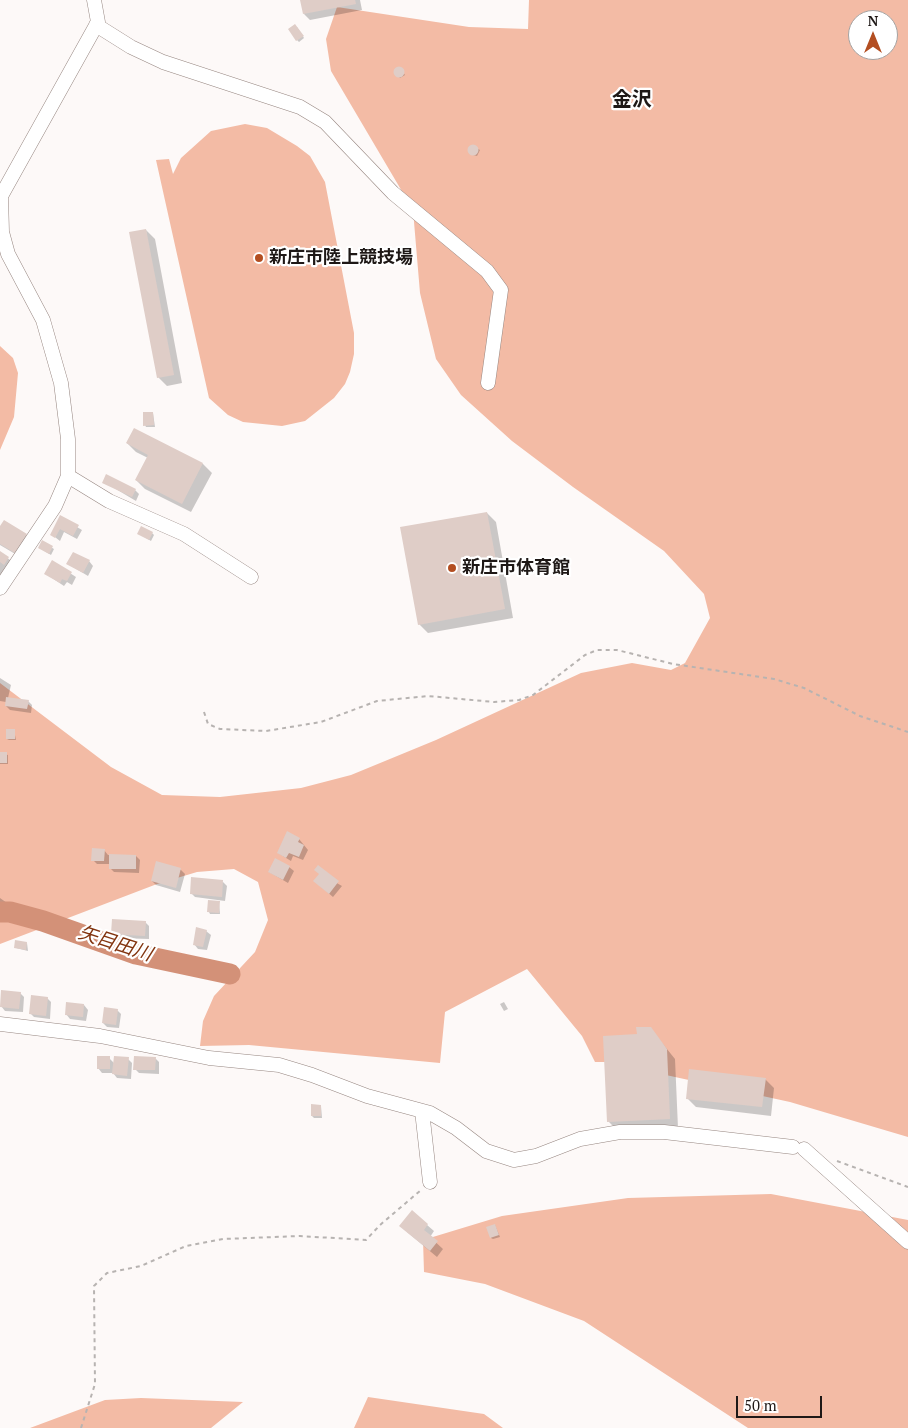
<!DOCTYPE html>
<meta charset="utf-8">
<style>
body{margin:0}
#map{position:relative;width:908px;height:1428px;overflow:hidden;background:#fdf9f8;font-family:"PT Serif",serif}
canvas{display:block}
.north{position:absolute;left:848px;top:10px;width:50px;height:50px;box-sizing:border-box;background:#fff;border:1px solid #a5a3a2;border-radius:50%;rotate:0deg;font-size:14px;font-weight:700;line-height:20px;text-align:center;color:#1e1816}
.north::after{content:'';display:block;margin:auto;width:18px;height:22px;background:#b34e21;clip-path:polygon(50% 0,100% 100%,50% 72%,0 100%)}
.scale{position:absolute;left:736px;top:1396px;width:86px;height:22px;box-sizing:border-box;border:2px solid #1e1816;border-top:0;padding-left:6px;font-size:15px;line-height:18px;white-space:nowrap;color:#1e1816;-webkit-text-stroke:4px #fff;paint-order:stroke}
</style>
<div id="map">
<canvas width="908" height="1428"></canvas>
<div class="north">N</div>
<div class="scale">50 m</div>
</div>
<script>
const ctx = document.querySelector('canvas').getContext('2d');
ctx.lineJoin = 'round';
function paint(path, color) { ctx.fillStyle = color; ctx.fill(path, 'evenodd'); }
const poly = rows => new Path2D(rows.map(r => 'M' + r).join(''));
function strokePath(path, color, width, dash) { ctx.strokeStyle = color; ctx.lineWidth = width; ctx.lineCap = dash ? 'butt' : 'round'; ctx.setLineDash(dash || []); ctx.stroke(path); }
function drawText(font, color, halo, rows, align = 'center') {
  ctx.font = font + ' "PT Serif","Noto Sans JP",serif'; ctx.lineWidth = 4.5; ctx.setLineDash([]); ctx.textBaseline = 'middle'; ctx.strokeStyle = halo; ctx.fillStyle = color; for (const [text, x, y, turn = 0] of rows) {
    ctx.save(); ctx.translate(x, y); ctx.rotate((+turn || 0) * Math.PI / 180); ctx.textAlign = isNaN(turn) ? turn : align; if (halo) ctx.strokeText(text, 0, 0); ctx.fillText(text, 0, 0); ctx.restore();
  }
}
const green = poly([
 [529,0,908,0,908,1137,790,1102,606,1062,595,1062,582,1036,527,969,445,1012,440,1063,249,1045,200,1046,203,1021,214,996,255,952,268,920,258,882,234,869,197,872,157,884,0,944,0,683,111,767,162,795,220,797,301,788,351,775,436,740,581,673,632,663,671,670,685,663,710,618,704,594,664,551,573,487,512,441,461,395,436,359,420,293,413,210,331,71,326,39,337,7,469,27,528,29],
 [858,20,888,20,888,50,858,50],
 [245,124,267,128,297,146,310,156,325,182,354,333,354,354,350,372,345,384,334,398,305,421,282,426,243,422,228,415,209,398,156,160,169,159,173,174,181,158,211,131],
 [0,346,13,358,18,373,14,417,0,450],
 [771,1194,908,1220,908,1428,748,1428,584,1321,485,1284,424,1272,423,1240,502,1216,628,1198],
 [368,1397,484,1414,503,1428,354,1428],
 [141,1398,243,1402,211,1428,30,1428,105,1400]
]);
const shadow = poly([
 [301,0,360,0,362,10,310,20,304,14],
 [297,27,304,38,299,42,297,40],
 [400,68,405,75,400,78,395,71],
 [472,146,480,150,477,156,473,155,469,151],
 [146,230,155,239,182,383,167,386,158,377],
 [153,413,155,427,146,427,145,425],
 [134,430,203,464,212,473,191,512,145,489,136,480,148,458,136,452,127,443],
 [104,482,135,490,139,494,136,501],
 [487,513,496,522,513,618,428,633,419,624],
 [60,517,82,530,77,539,64,532,60,541,51,534],
 [0,528,26,535,32,541,22,558,0,545],
 [152,533,154,535,151,541,139,534],
 [42,542,54,549,51,555,41,549],
 [0,552,15,564,0,577],
 [89,561,93,566,88,576,68,564],
 [53,562,76,577,72,585,67,582,64,586,46,574],
 [0,678,11,685,8,698,28,701,32,705,31,713,10,710,6,706,6,702,0,701],
 [14,730,16,740,9,740,7,739],
 [0,753,8,755,8,764,0,764],
 [299,839,308,850,303,860,293,856,291,861,278,853],
 [104,850,108,855,136,856,140,860,139,873,114,872,110,868,110,864,97,864,93,860],
 [157,863,181,870,185,874,180,892,156,885,152,881],
 [289,867,294,871,288,883,269,872],
 [321,874,342,886,333,897,319,885],
 [223,882,227,886,225,901,195,897,191,893],
 [0,898,7,903,5,914,0,913],
 [219,903,220,914,210,914,209,912],
 [145,922,149,926,149,939,117,938,112,934],
 [206,931,211,935,207,950,198,949,194,944],
 [27,943,28,951,16,948],
 [20,993,24,997,23,1012,5,1011,1,1006],
 [47,998,51,1002,50,1019,34,1017,30,1013],
 [504,1002,508,1009,504,1011,500,1004],
 [84,1005,88,1010,86,1021,70,1019,66,1014],
 [117,1010,121,1014,119,1028,107,1027,103,1023],
 [650,1028,675,1059,678,1128,617,1130,608,1121,638,1035],
 [109,1058,114,1063,128,1059,132,1063,131,1079,117,1078,113,1073,102,1073,98,1068],
 [155,1058,159,1062,159,1074,139,1073,135,1069],
 [765,1079,774,1088,771,1116,696,1107,687,1098],
 [321,1106,322,1118,314,1118,312,1116],
 [412,1212,434,1231,430,1237,443,1249,437,1257,407,1232],
 [495,1225,500,1237,493,1239,491,1238]
]);
const river = poly([
 [0,912,10,912,43,921,136,954,230,974]
]);
const building = poly([
 [300,0,355,0,356,4,303,14],
 [295,24,304,36,296,41,288,29],
 '393.5 72a5.5 5.5 0 1 1 11 0a5.5 5.5 0 1 1-11 0Z',
 '467.5 150a5.5 5.5 0 1 1 11 0a5.5 5.5 0 1 1-11 0Z',
 [146,229,174,375,157,378,129,232],
 [143,412,153,412,154,425,143,426],
 [134,428,203,463,182,504,135,480,148,455,126,443],
 [106,474,136,489,132,497,102,483],
 [487,512,505,609,418,625,400,527],
 [60,515,79,525,73,536,60,529,55,538,50,535],
 [4,520,27,534,15,553,0,544,0,526],
 [141,526,153,532,149,540,137,534],
 [42,540,53,546,49,554,38,548],
 [0,551,9,557,4,565,0,562],
 [73,552,90,560,83,573,66,564],
 [52,560,72,572,67,581,62,579,60,583,44,574],
 [6,697,29,700,27,709,5,706],
 [6,729,15,729,15,739,6,739],
 [0,752,7,752,7,763,0,763],
 [287,831,300,838,298,842,304,845,299,857,289,853,286,858,277,853],
 [92,848,105,849,104,861,91,861],
 [109,854,136,855,136,869,109,869],
 [275,858,290,866,283,880,268,872],
 [156,861,181,868,176,888,151,881],
 [318,865,339,881,329,894,313,881,319,874,314,870],
 [191,877,223,880,222,897,190,894],
 [208,900,220,901,219,913,207,912],
 [112,919,146,921,145,936,111,934],
 [196,927,207,930,203,947,193,945],
 [15,940,27,942,26,950,14,948],
 [1,990,21,992,19,1009,0,1007],
 [31,995,48,997,46,1016,29,1014],
 [66,1002,84,1004,83,1017,65,1015],
 [104,1007,118,1009,116,1025,102,1023],
 [636,1027,651,1027,667,1049,670,1119,607,1122,603,1036,637,1034],
 [97,1056,110,1056,110,1069,97,1069],
 [114,1056,129,1057,127,1076,112,1074],
 [134,1056,156,1057,155,1070,133,1070],
 [689,1069,766,1078,762,1107,686,1099],
 [311,1104,321,1105,321,1116,311,1116],
 [412,1210,428,1224,424,1230,438,1241,430,1251,399,1226],
 [495,1224,499,1235,490,1238,486,1227]
]);
const path = poly([
 [204,712,208,724,220,729,266,731,321,722,377,701,428,696,494,702,519,700,533,695,585,655,597,650,617,650,673,664,774,679,804,688,860,716,908,732],
 [837,1161,908,1187],
 [81,1428,95,1384,94,1286,107,1273,141,1266,186,1246,223,1239,300,1236,366,1240,380,1225,421,1190]
]);
const minor = poly([
 [96,25,131,47,163,62,300,107,325,122,393,193,487,271,501,290,488,383],
 [68,476,109,501,184,534,251,577],
 [0,588,55,506,68,476,68,439,61,383,43,320,8,254,2,232,1,196,98,22,94,0],
 [0,1024,100,1036,209,1058,279,1065,312,1075,367,1096,430,1113,456,1128,486,1151,514,1160,536,1156,580,1139,620,1132,664,1132,793,1147],
 [422,1111,430,1182],
 [804,1149,908,1242]
]);
const markers = [
 [259,258,5,"#b34e21"],
 [452,568,5,"#b34e21"]
];
const poiNames = [
 ["新庄市陸上競技場",269,258],
 ["新庄市体育館",462,568]
];
const waterNames = [
 ["矢目田川",115,944,18]
];
const quarterNames = [
 ["金沢",632,100]
];
paint(green, '#f3bba5');
paint(shadow, '#0003');
strokePath(river, '#d39178', 21);
paint(building, '#dfcdc7');
strokePath(minor, '#968680', 15);
strokePath(path, '#b7b3b1', 2, [4, 4]);
strokePath(minor, '#fff', 14);
for (const [x, y, r, color] of markers) { const dot = new Path2D(); dot.arc(x, y, r, 0, 2 * Math.PI); ctx.fillStyle = color; ctx.fill(dot); strokePath(dot, '#fff', 2); }
drawText('bold 18px', '#1e1816', '#fff', poiNames, 'left');
drawText('italic 19px', '#82340f', '#fff', waterNames);
drawText('bold 20px', '#1e1816', '#fff', quarterNames);
</script>
